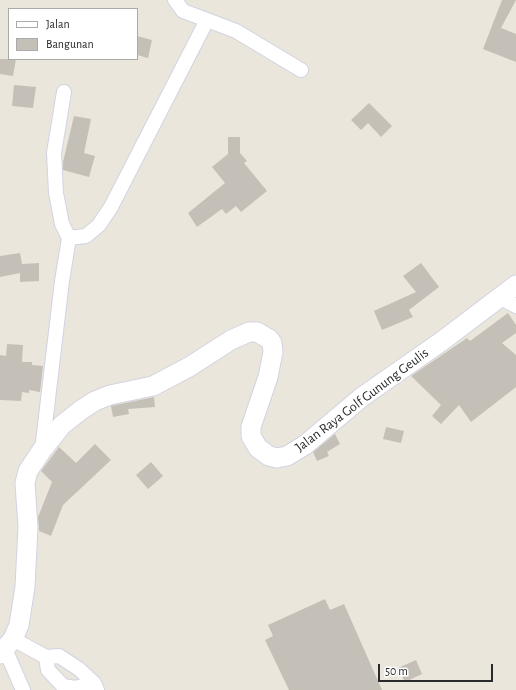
<!DOCTYPE html>
<style>
body{margin:0}
#map{position:relative;width:516px;height:690px;overflow:hidden;background:#ebe6dc;font-family:"Alegreya Sans",sans-serif}
canvas{display:block}
.legend{position:absolute;left:8px;top:8px;width:130px;height:52px;box-sizing:border-box;background:#fff;border:1px solid #aaa;margin:0;padding:5px 7px;list-style:none;font-size:12px;color:#2a2a2a}
.legend li{display:flex;align-items:center;gap:8px;height:20px}
.legend b{width:20px;border:1px solid #aaa}
.scale{position:absolute;left:378px;top:664px;width:115px;height:18px;box-sizing:border-box;border:2px solid #2a2a2a;border-top:0;padding-left:5px;font-size:12px;line-height:14px;white-space:nowrap;color:#2a2a2a;-webkit-text-stroke:3px #fff;paint-order:stroke}
</style>
<div id="map">
<canvas width="516" height="690"></canvas>
<ul class="legend">
<li><b style="height:5px;background:#fff"></b>Jalan</li>
<li><b style="height:11px;background:#c4c0b7"></b>Bangunan</li>
</ul>
<div class="scale">50 m</div>
</div>
<script>
const ctx = document.querySelector('canvas').getContext('2d');
ctx.lineJoin = 'round';
function paint(path, color) { ctx.fillStyle = color; ctx.fill(path, 'evenodd'); }
const poly = rows => new Path2D(rows.map(r => 'M' + r).join(''));
function strokePath(path, color, width, dash) { ctx.strokeStyle = color; ctx.lineWidth = width; ctx.lineCap = dash ? 'butt' : 'round'; ctx.setLineDash(dash || []); ctx.stroke(path); }
function drawText(font, color, halo, rows, align = 'center') {
  ctx.font = font + ' "Alegreya Sans",sans-serif'; ctx.lineWidth = 4; ctx.setLineDash([]); ctx.textBaseline = 'middle'; ctx.strokeStyle = halo; ctx.fillStyle = color; for (const [text, x, y, turn = 0] of rows) {
    ctx.save(); ctx.translate(x, y); ctx.rotate((+turn || 0) * Math.PI / 180); ctx.textAlign = isNaN(turn) ? turn : align; if (halo) ctx.strokeText(text, 0, 0); ctx.fillText(text, 0, 0); ctx.restore();
  }
}
const building = poly([
 [502,0,516,0,501,28,516,34,516,62,483,49],
 [137,36,152,40,148,58,137,55],
 [0,59,16,59,13,76,0,74],
 [14,85,36,87,33,108,12,106],
 [369,103,392,126,381,137,368,123,361,130,351,120],
 [74,116,91,119,84,153,95,156,89,177,63,170,63,162],
 [228,137,240,137,240,153,247,161,244,163,267,191,241,212,236,206,226,214,222,209,197,227,188,213,225,183,212,167,228,154],
 [20,253,22,264,39,263,39,281,20,282,20,273,0,277,0,256],
 [421,263,439,287,409,310,413,317,382,330,374,311,416,292,403,276],
 [508,313,516,325,516,333,502,343,516,355,516,387,471,422,459,405,441,424,432,416,441,405,411,376,467,338,470,341],
 [7,344,23,345,22,362,32,362,32,365,43,366,40,392,29,390,29,393,22,392,21,401,0,400,0,355,6,356],
 [154,397,155,407,128,409,129,414,113,417,111,406],
 [386,427,404,431,401,443,383,439],
 [335,434,340,444,327,452,329,456,317,461,313,452],
 [95,444,111,460,63,505,51,536,39,531,38,517,52,482,41,471,59,447,76,463],
 [151,462,163,476,148,489,136,475],
 [325,599,330,610,344,604,382,690,289,690,265,640,273,636,268,625],
 [416,660,422,674,405,682,398,668]
]);
const street = poly([
 [175,0,183,11,207,20],
 [69,238,86,236,99,225,111,207,207,20,236,31,301,70],
 [499,297,516,306],
 [42,450,62,281,69,238,62,224,56,193,54,153,64,92],
 [13,639,46,657,48,670,67,690],
 [5,649,23,690],
 [46,657,59,656,79,669,94,683,97,690],
 [63,686,75,688,94,683]
]);
const secondary = poly([
 [0,654,13,639,19,625,25,587,28,527,25,483,28,471,42,450,62,425,81,410,95,401,110,395,153,386,189,367,231,340,249,332,257,332,269,339,272,343,273,352,268,377,251,427,251,436,258,448,269,456,277,458,287,456,305,445,362,397,442,341,516,285]
]);
const streetNames = [
 ["Jalan Raya Golf Gunung Geulis",362,400,-37]
];
paint(building, '#c4c0b7');
strokePath(street, '#d1d3e2', 16);
strokePath(secondary, '#d1d3e2', 21);
strokePath(street, '#fff', 14);
strokePath(secondary, '#fff', 19);
drawText('14px', '#2a2a2a', '#fff', streetNames);
</script>
